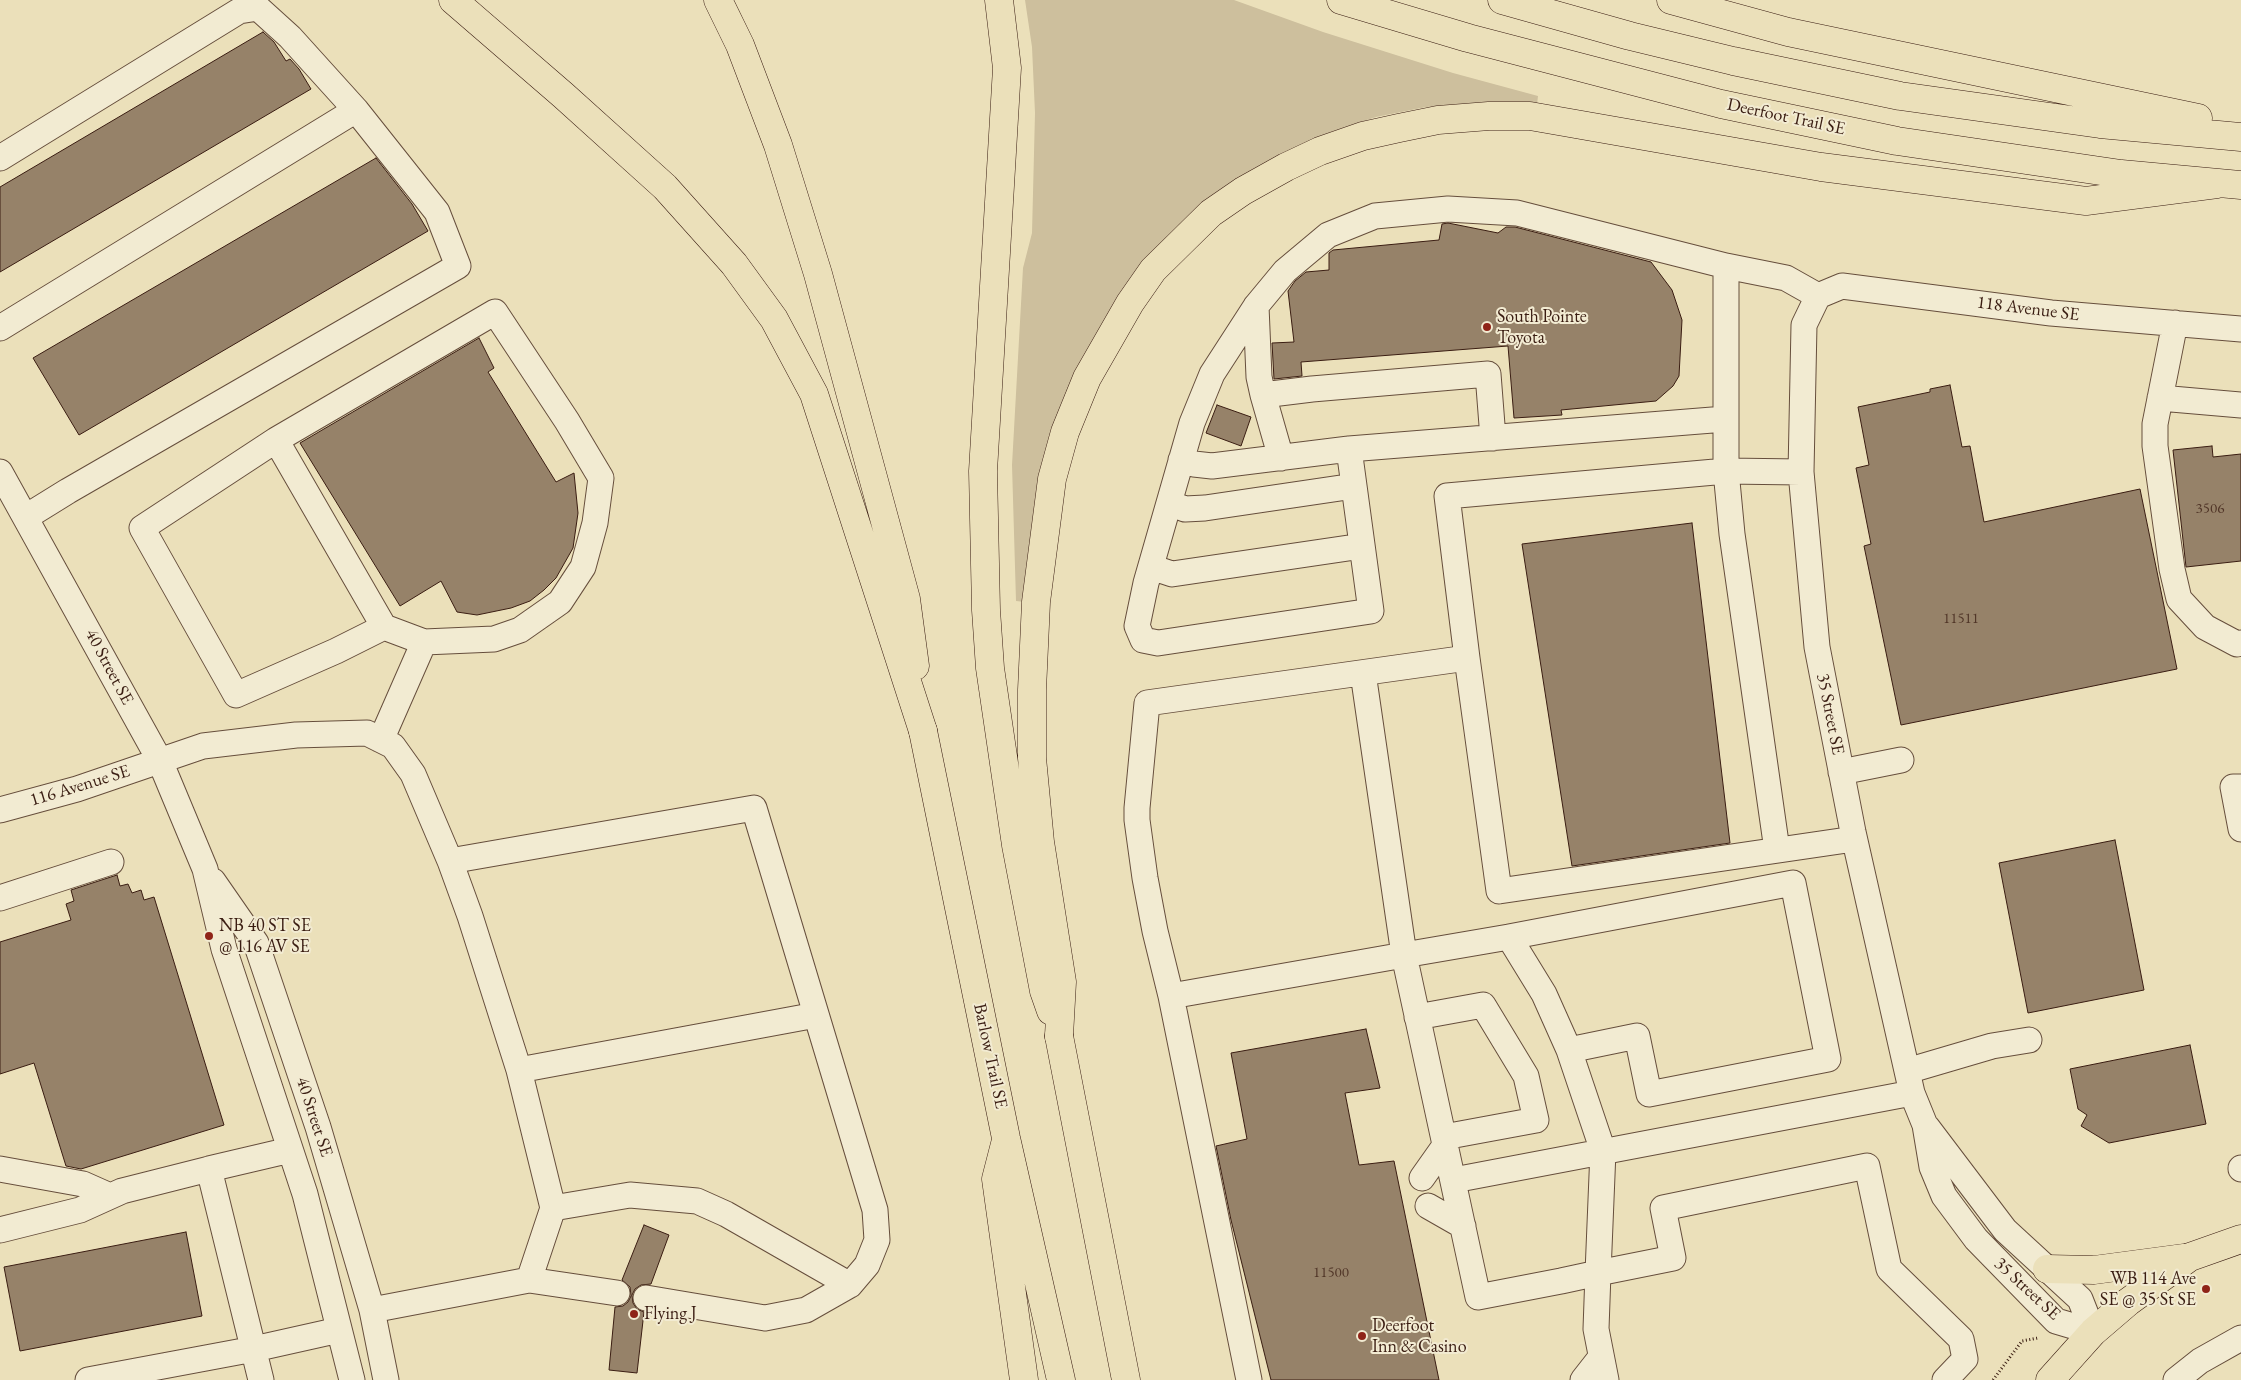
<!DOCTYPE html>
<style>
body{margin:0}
canvas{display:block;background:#ebe0ba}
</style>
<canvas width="2241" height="1380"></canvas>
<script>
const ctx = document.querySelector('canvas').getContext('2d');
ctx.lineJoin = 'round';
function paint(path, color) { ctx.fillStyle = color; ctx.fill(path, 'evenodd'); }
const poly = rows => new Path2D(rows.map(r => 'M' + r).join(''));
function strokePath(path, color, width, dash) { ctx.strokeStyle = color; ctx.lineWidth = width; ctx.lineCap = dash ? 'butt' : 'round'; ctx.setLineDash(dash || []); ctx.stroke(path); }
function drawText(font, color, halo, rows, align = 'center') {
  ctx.font = font + ' "EB Garamond",serif'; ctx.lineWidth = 4; ctx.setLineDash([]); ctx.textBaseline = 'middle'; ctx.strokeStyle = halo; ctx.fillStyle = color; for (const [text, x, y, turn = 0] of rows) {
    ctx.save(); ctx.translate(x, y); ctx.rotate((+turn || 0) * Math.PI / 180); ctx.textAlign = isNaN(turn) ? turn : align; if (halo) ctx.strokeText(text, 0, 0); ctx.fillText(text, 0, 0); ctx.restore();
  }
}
const green = poly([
 [1025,0,1234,0,1323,32,1453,73,1538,96,1537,105,1476,103,1426,107,1376,117,1331,132,1296,147,1257,168,1104,327,1025,602,1016,601,1012,465,1023,268,1032,233,1035,113,1032,47]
]);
const building = poly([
 [263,32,274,42,286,61,290,59,299,69,311,89,0,272,0,187,263,32],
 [376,158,412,204,428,231,79,435,33,358,376,158],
 [1448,223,1498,233,1506,227,1515,227,1651,262,1672,290,1682,320,1679,376,1673,386,1656,401,1561,410,1562,415,1514,418,1508,346,1301,362,1302,376,1274,379,1272,343,1294,342,1288,291,1295,281,1306,272,1329,270,1329,253,1333,250,1439,240,1442,224,1448,223],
 [479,338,494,368,488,372,556,482,574,473,578,513,573,548,556,578,544,590,530,601,511,608,477,615,457,612,441,581,400,606,300,443,479,338],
 [1950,385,1962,447,1970,446,1984,522,2140,489,2177,669,1901,725,1864,546,1871,544,1856,468,1869,465,1858,407,1930,392,1930,389,1950,385],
 [1217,405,1251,417,1241,446,1206,433,1217,405],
 [2212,446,2213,457,2241,454,2241,561,2186,567,2173,450,2212,446],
 [1692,523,1730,843,1572,866,1522,544,1692,523],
 [2115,840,2144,990,2028,1013,1999,863,2115,840],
 [117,875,120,886,128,884,132,893,141,890,144,900,154,897,224,1125,81,1169,66,1166,34,1063,0,1074,0,942,71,920,66,904,74,901,71,890,117,875],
 [1366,1029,1380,1088,1345,1093,1359,1165,1394,1161,1439,1380,1271,1380,1231,1220,1216,1146,1247,1139,1231,1053,1366,1029],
 [2190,1045,2206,1124,2109,1143,2081,1126,2087,1115,2078,1109,2070,1069,2190,1045],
 [644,1225,669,1235,651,1284,641,1285,635,1289,632,1295,633,1303,637,1309,644,1312,637,1373,609,1370,615,1307,623,1306,628,1302,631,1296,630,1287,622,1280,644,1225],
 [186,1232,202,1316,20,1351,4,1267,186,1232]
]);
const path = poly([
 [1993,1380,2022,1341,2038,1338]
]);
const minor = poly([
 [0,158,239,11,258,8,290,37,356,110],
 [1726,266,1726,471,1732,534,1777,850],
 [1818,296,1804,325,1801,472,1817,647,1853,832,1912,1093,1925,1125,1932,1167,1944,1196,1976,1239,2056,1321,2093,1332],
 [1818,296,1842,286,2051,313,2241,329],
 [1256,306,1259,377,1263,395],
 [2175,323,2155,424,2155,446,2172,569,2179,599,2205,627,2237,644,2241,643],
 [0,328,356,110,437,212,458,266,68,491,26,517],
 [2160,398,2241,405],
 [276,440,384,627,336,651,236,695,142,528,276,440,495,312,567,421,601,478,595,523,583,567,560,602,520,630,494,639,424,642,381,740],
 [1349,449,1371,611,1158,643,1143,640,1137,626,1146,583,1192,423,1212,374,1256,306,1285,271,1328,235,1375,216,1448,209,1517,213,1726,266,1786,278,1818,296],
 [1281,458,1263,395,1312,389,1488,374,1493,438],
 [1181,460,1194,464,1212,466,1349,449,1725,419],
 [0,472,160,761,205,869,224,949,305,1194,352,1380],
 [1169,503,1185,509,1205,508,1354,486],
 [1151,567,1172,574,1362,546],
 [384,627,424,642],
 [1467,658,1447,496,1726,471,1801,472],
 [1841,772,1901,760],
 [2241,787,2233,787,2241,829],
 [0,810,77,789,203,746,296,735,367,733,393,746,413,774,450,861,470,916,519,1070,553,1208,529,1280,372,1310],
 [450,861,754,808,875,1210,877,1240,867,1265,850,1285,806,1310,765,1318,646,1298],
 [213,881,256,943,318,1127,372,1310,386,1380],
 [0,898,111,862],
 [1509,937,1793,883,1828,1059,1649,1094,1637,1036,1569,1050],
 [1171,996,1155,931,1145,878,1137,820,1137,808,1147,703,1467,658,1499,891,1854,839],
 [1417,1017,1483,1005,1526,1076,1536,1120,1444,1137],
 [519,1070,816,1015],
 [1907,1071,1992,1046,2029,1040],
 [1927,1127,2005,1230,2080,1299,2093,1332],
 [2241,1168,2241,1169],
 [0,1169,83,1184,110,1196],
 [1422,1178,1446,1144],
 [1454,1180,1912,1093],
 [1428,1206,1463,1226],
 [553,1208,630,1195,697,1201,726,1214,850,1285],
 [0,1230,80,1210,122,1191,209,1169],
 [529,1280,617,1293],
 [88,1380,254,1349,339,1330],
 [261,1380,209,1169,290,1150],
 [1249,1380,1171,996,1404,955,1363,673],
 [1583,1380,1601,1357],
 [1606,1380,1596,1329,1598,1273,1603,1151,1569,1050,1544,994,1509,937,1404,955,1478,1297,1561,1281,1598,1273,1673,1258,1663,1208,1867,1166,1889,1269,1961,1339,1965,1359,1945,1380],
 [2176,1380,2200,1361,2241,1338]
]);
const major = poly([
 [923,731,1006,1138,1061,1380],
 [1059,1036,1126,1380],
 [1005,1144,996,1179,1024,1380],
 [2047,1269,2094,1270,2184,1258],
 [2050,1380,2093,1332,2128,1302,2190,1257,2241,1239]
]);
const highway = poly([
 [453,0,563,95,665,187,734,264,774,319,814,394,923,731],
 [718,0,740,45,778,145,818,274,906,599,915,666],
 [999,0,1007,68,983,471,986,610,990,668,1016,845,1044,991,1051,1011],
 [1341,0,1468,38,1721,104,1897,141,2121,174,2241,185],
 [1502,0,1630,36,1733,61,1900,96,2100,124,2241,137],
 [1671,0,1788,32,2198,118],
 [1059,1036,1062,982,1040,842,1032,758,1032,690,1036,602,1052,479,1065,432,1087,378,1130,303,1153,270,1211,213,1243,191,1286,167,1320,151,1363,136,1399,128,1438,120,1489,116,1530,116,1821,167,2086,201,2217,184]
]);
const markers = [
 [1487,327,5,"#8f2418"],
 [209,936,5,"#8f2418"],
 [2206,1289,5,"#8f2418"],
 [634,1314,5,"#8f2418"],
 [1362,1336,5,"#8f2418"]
];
const numberNames = [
 ["3506",2210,509],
 ["11511",1961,619],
 ["11500",1331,1273]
];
const streetNames = [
 ["Deerfoot Trail SE",1786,117,12],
 ["118 Avenue SE",2028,309,7],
 ["40 Street SE",109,667,62],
 ["35 Street SE",1830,714,79],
 ["116 Avenue SE",80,786,-17],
 ["Barlow Trail SE",990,1056,78],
 ["40 Street SE",314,1117,72],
 ["35 Street SE",2027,1289,43]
];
const poiNames = [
 ["South Pointe",1497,317],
 ["Toyota",1497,338],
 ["NB 40 ST SE",219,926],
 ["@ 116 AV SE",219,947],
 ["WB 114 Ave",2196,1279,"right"],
 ["SE @ 35 St SE",2196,1300,"right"],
 ["Flying J",644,1314],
 ["Deerfoot",1372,1326],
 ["Inn & Casino",1372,1347]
];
paint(green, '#cdbf9d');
paint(building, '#968269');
strokePath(building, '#3a1d12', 1);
strokePath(minor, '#664e3c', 27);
strokePath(major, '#3a1d12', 29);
strokePath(highway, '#3a1d12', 29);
strokePath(path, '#3a1d12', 3, [1, 2.5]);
strokePath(minor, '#f2ebd2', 25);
strokePath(major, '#ebe0ba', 28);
strokePath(highway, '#ebe0ba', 28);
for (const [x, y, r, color] of markers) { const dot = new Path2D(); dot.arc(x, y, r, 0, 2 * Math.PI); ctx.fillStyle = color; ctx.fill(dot); strokePath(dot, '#f2ebd2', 2); }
drawText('15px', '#513628', null, numberNames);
drawText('18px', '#3a1d12', '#f2ebd2', streetNames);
drawText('18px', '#3a1d12', '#f2ebd2', poiNames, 'left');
</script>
